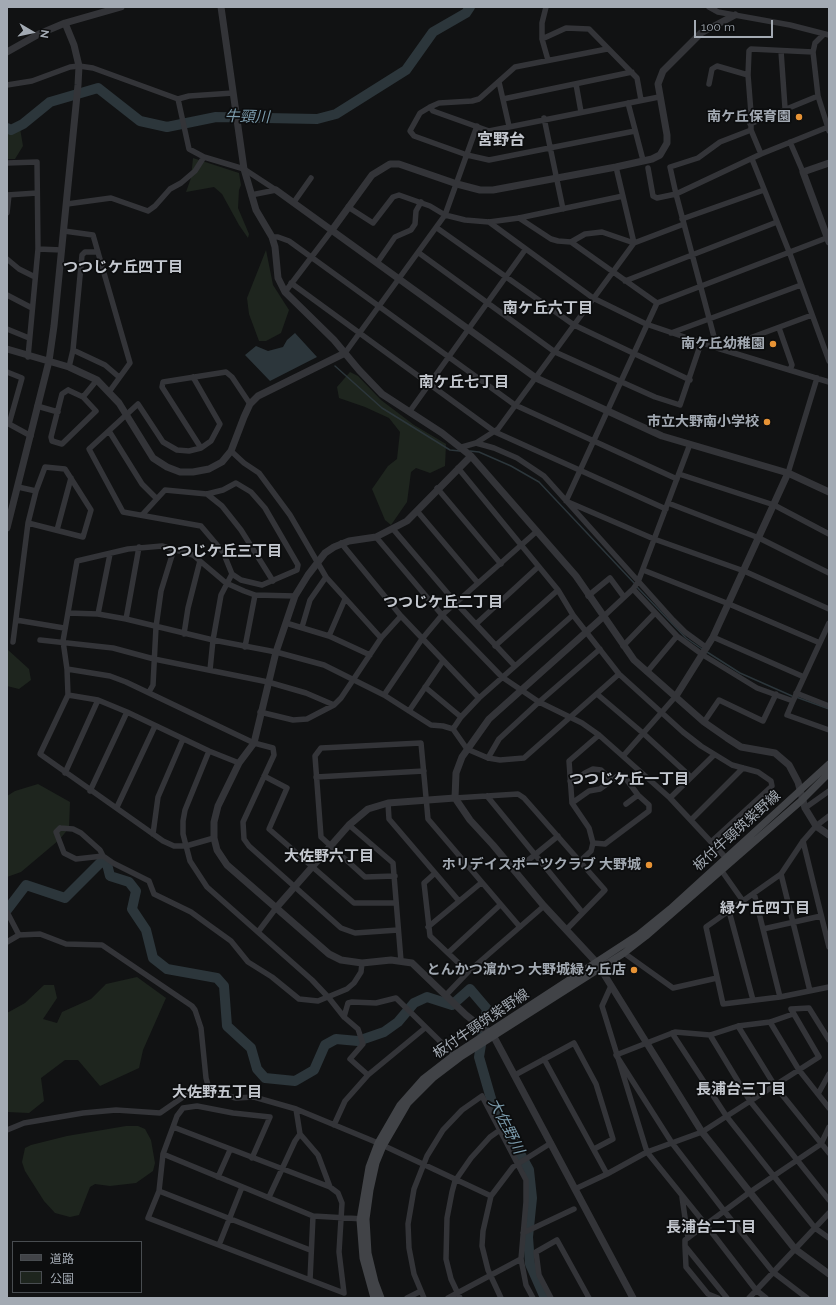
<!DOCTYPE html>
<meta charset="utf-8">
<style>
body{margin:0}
#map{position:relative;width:836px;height:1305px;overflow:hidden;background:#111213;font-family:Raleway,"Noto Sans JP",sans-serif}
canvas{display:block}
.frame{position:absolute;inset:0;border:8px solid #a3aab3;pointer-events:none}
.legend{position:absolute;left:12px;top:1241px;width:130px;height:52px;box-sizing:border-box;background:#0c0d0e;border:1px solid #484c50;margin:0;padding:5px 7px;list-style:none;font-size:12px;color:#a3aab3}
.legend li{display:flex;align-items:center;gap:8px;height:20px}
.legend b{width:20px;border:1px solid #484c50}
.north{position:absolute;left:12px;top:12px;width:40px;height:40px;-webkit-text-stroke:3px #0c0d0e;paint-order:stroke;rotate:99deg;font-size:11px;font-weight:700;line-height:16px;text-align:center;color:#a3aab3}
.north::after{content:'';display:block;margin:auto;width:14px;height:18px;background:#a3aab3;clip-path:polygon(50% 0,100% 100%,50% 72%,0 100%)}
.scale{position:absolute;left:694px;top:20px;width:79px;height:18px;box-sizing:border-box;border:2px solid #a3aab3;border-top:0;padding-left:5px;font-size:12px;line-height:14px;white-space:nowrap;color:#a3aab3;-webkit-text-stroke:3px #0c0d0e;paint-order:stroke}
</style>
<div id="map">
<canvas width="836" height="1305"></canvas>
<div class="frame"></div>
<ul class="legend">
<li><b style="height:5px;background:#414347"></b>道路</li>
<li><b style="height:11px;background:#1e251e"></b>公園</li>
</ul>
<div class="north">N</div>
<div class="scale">100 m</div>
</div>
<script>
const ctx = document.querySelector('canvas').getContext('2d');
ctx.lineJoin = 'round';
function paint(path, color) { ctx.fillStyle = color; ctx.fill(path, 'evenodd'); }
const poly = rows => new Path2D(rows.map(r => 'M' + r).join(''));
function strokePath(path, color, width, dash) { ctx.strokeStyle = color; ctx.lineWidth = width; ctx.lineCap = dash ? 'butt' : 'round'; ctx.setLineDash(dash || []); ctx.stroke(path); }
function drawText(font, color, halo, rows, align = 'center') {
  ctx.font = font + ' Raleway,"Noto Sans JP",sans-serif'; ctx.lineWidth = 3.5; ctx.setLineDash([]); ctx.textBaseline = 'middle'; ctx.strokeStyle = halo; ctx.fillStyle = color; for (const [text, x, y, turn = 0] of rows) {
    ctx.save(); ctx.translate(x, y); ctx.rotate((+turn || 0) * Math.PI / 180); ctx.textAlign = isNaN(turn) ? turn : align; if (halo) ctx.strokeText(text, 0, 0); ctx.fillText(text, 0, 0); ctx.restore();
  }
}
const green = poly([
 [7,128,20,128,23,146,15,159,7,159],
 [193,158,239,173,241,185,239,190,238,208,249,234,248,238,239,225,222,194,214,187,186,192,191,178],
 [266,250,273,285,289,310,281,333,266,341,259,341,249,314,247,298],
 [350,372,358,376,381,400,414,425,446,444,445,466,430,473,416,468,411,472,407,502,391,525,385,520,372,489,388,466,397,459,400,432,389,418,365,407,339,398,337,387],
 [7,649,29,669,31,680,19,689,7,686],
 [38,784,70,802,69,828,59,840,21,872,7,877,7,796,15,791],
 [137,977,166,998,143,1050,139,1068,100,1086,78,1060,65,1060,41,1078,44,1101,29,1113,7,1112,7,1013,25,1003,44,985,54,985,57,998,43,1019,57,1023,62,1012,91,999,106,984],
 [126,1126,138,1126,145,1129,151,1140,155,1163,153,1171,136,1183,110,1186,95,1184,90,1187,79,1215,70,1217,55,1213,44,1201,25,1171,22,1162,25,1148,31,1145,67,1136]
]);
const water = poly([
 [295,333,317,357,270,381,245,355,256,346,268,351,283,347,287,340]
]);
const stream = poly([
 [335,366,382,408,450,450,460,451],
 [470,451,479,452,511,466,539,482,635,584],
 [637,587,686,638,702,649],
 [707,652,740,673,792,696],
 [796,697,829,709]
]);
const river = poly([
 [7,128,11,130,23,124,50,102,98,88,140,121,167,127,216,117,317,119,336,114,406,70,433,32,466,13,470,7],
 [7,910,26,885,65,898,101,862,107,864,110,876,129,882,136,891,132,909,146,930,153,958,167,969,217,978,224,986,227,1026,251,1048,257,1069,265,1078,295,1081,314,1070,325,1045,336,1039,358,1041,384,1032,398,1022,414,1003,427,997,452,1005,470,989,487,1009,479,1057,492,1102,529,1170,532,1198,528,1237,530,1264,545,1298]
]);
const minor = poly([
 [546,7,542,23,542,39,548,60],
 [709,7,718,12,790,25,829,35],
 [824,34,815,43,813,52,818,96,829,131],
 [542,39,566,28,589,29,637,78,641,100],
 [607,49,515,67,479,99,472,101,439,103,430,107,420,113,410,131,414,136,467,155,489,160,635,131],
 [781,51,785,108],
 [813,52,751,49,749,51,748,75,751,113,751,130,720,142,698,158,670,167,676,194,717,348,829,382],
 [499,82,509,126],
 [576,84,581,112],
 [709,84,712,69,717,66,748,75],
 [7,85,32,81,70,67,79,66,93,68,178,99,189,96,233,93],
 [178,99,189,149,204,157,244,169,276,190],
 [503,99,632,72],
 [628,103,643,160],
 [430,107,433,111,489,131,659,97],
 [544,118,563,209],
 [750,124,818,96],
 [751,130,761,154],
 [790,142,803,172],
 [752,159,790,254,829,361],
 [7,163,37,162,38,249,28,357],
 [616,167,634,243],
 [648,168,653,196,657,198,676,194,761,154,828,127],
 [7,195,37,193],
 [251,195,276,190],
 [294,202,311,178],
 [67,204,111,198,148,211,155,206,170,189,181,183,195,171,204,157],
 [348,207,373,223,393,197,399,195,430,206,445,215,465,220,489,222,519,218,623,196],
 [7,213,9,195],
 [519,218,551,239,558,241,571,242,585,234,602,232,634,243],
 [682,219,764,190],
 [489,222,593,298,646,324,717,348],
 [437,228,574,325,690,380],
 [64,231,93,235,130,363,109,392],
 [272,237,278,237,289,241,515,405,677,479],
 [571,242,657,303],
 [38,249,62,250],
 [419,253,555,352,655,397,680,405,701,343],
 [7,259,19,269,35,277],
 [377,263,395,237,411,230,415,224,416,211,421,202],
 [625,281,777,222],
 [291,283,495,432,666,509],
 [285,292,332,230],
 [7,295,32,308],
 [779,328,792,365,790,370],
 [7,329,29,338],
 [671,333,801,285],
 [73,350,105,365,119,377],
 [725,350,731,345,812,315],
 [345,353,445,215,477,126],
 [69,367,73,350,82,255,85,252,98,252],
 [7,372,22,378,9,424,31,436],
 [68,390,83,397,96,411,62,444,52,441,51,437,62,394,68,390],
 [83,397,97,380],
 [37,406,58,412],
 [410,411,525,250],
 [109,431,142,484,156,498],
 [476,443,494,448,517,458,544,476,673,620,685,632,707,648],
 [462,447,476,443,498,429,634,243,684,224],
 [201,448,162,387,163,382,226,372,232,377,250,404],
 [231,451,244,463,259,473,290,515,326,577,381,638],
 [458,468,558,590,573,615,619,674,683,732,701,746,732,765,758,772,771,781,772,786,711,842],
 [788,473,817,378],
 [679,474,774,505,829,534],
 [18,487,36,491],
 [437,488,501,564],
 [207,494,222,506,241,530,273,581],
 [566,501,657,303,829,237],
 [568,502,654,539,744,571,829,609],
 [668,503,759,538,829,573],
 [417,511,478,583],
 [142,515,165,490,207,494,223,490,236,483,251,492,265,508,298,565,297,570,262,585,241,580,232,574,223,552,201,526,123,512,89,449,138,404,163,442,177,450,189,451,201,448,211,441,220,424,193,377],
 [393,529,456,603,515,666],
 [57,530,71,478],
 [376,537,442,615,502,677,539,702,582,723,599,735,670,798,726,858],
 [341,543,401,616,479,698],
 [643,570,729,604,820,643],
 [633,589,677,636,703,655,757,688,793,701,829,623],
 [588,596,610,578,624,597],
 [68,613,98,614,126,619,213,640,276,652,324,665,384,695,431,725,443,726,453,729,467,749,488,758,500,760,524,758,619,674],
 [98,614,110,554],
 [603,617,633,589,638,582,690,444],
 [126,619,139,547],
 [16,620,64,628],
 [286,623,329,636,370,655],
 [476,624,538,567],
 [302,627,310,600,326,577],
 [184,634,188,608,200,561],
 [329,636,345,599],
 [713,637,804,677],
 [40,640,113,648,154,659,268,682,306,693,334,705],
 [13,642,28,523,36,491,45,467,65,469,91,510,83,537,28,523],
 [495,646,558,590],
 [623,646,655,613],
 [245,647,255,595],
 [67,669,110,676,126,682,254,743,273,748,274,755,243,822,244,839,249,846,341,928,355,933,398,930],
 [210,670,213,640,221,595,232,574],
 [647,672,677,636],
 [425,687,461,717],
 [149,692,153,685,156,627,161,591,174,549],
 [796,693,829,706],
 [597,694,644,734,691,777],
 [68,695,98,700,127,712,209,751,239,763],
 [384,695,422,639,442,615,536,532],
 [793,701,787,715,829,730],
 [409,711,443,661],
 [260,712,293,720,307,719,334,705,341,698,381,638,401,616],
 [704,722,719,700,763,721,776,694],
 [453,729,461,717,479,698,573,615],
 [209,751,185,810,183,821,183,834,190,861,207,887,312,980,329,998,344,1017],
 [624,755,676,696],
 [488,758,499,739,539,702,600,649],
 [65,773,98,700],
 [264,776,287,788,269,829,354,903,396,903],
 [316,777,424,771],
 [570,781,574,781,585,773,593,769,601,770,611,780],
 [90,791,127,712],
 [487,796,582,912],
 [455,798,518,794,524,798,605,890,566,930],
 [670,798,714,755],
 [388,803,389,819,459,901],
 [572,803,589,791,600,789,619,775,624,776,638,795,649,805,649,811,605,844,593,843],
 [626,804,638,795],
 [117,807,155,726],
 [805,808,829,791],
 [829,816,816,826,803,841,781,874,706,927,723,1004,780,997,829,987],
 [691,820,743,768],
 [349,825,393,863,401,961],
 [60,828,73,829,81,833,100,850,103,856,76,859,64,853,56,832,60,828],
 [153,834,158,797,183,739],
 [214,838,186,846,174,846,163,841,40,754,68,695,67,669,63,641,77,561,128,549,162,546,193,555,226,583,244,591,255,595,295,596],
 [803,841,829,947],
 [103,856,113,863,149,881,154,894,191,912,206,923,231,941,248,962,272,977,299,999,318,1001,347,989,354,983,361,972,362,963],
 [579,862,591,851,593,843,589,828,572,803,569,761,599,735],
 [719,867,743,901],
 [515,871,558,836],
 [434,874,424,883,430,936,468,972],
 [781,874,810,991],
 [395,876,365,877,321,837,315,756,321,748,421,743,428,819,520,927],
 [754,893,780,997],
 [729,911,753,1000],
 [7,912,19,935],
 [428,927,481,883],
 [763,929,821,916],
 [258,932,276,908],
 [7,942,19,935,40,934,66,944,102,945,192,1006,195,1010,201,1028,206,1078,210,1092],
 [449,952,500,905],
 [624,953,673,988,717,978],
 [611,986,602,1006,647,1152,706,1225,756,1290,766,1298],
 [446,995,468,972,544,906],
 [793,1014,770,1022,738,1026,710,1035,675,1032,616,1055,672,1143,725,1212,773,1272,807,1298],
 [770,1022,799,1070,829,1108],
 [738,1026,775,1086,829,1153],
 [672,1033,727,1117,815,1228,829,1238],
 [710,1035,750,1101,829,1200],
 [544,1059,607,1174],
 [368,1075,350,1059,363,1044,358,1029,344,1017,348,1003,352,1002,376,1003,396,998,454,1055],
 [515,1075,574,1043,596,1084,613,1139,594,1149],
 [818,1094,829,1074],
 [296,1109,300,1134,318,1155,330,1187,338,1193,342,1203,339,1252,344,1293,148,1218,159,1191,163,1154,173,1127,330,1187],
 [334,1125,345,1101,368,1075,425,1028],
 [173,1127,177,1116,183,1108,197,1106,233,1113,270,1117,252,1158],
 [7,1130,24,1123,83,1113,116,1110,160,1113,183,1097,194,1093,213,1092,236,1098,254,1097,296,1109,378,1143,491,1196],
 [163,1154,313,1216,364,1219],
 [218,1177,230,1150],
 [575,1189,607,1174,647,1152,702,1132,819,1057,791,1009,809,1008,829,1040],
 [159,1191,310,1250],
 [269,1197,295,1141,300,1134],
 [682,1197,688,1238],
 [523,1233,574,1209],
 [219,1245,242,1187],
 [685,1246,686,1267,708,1294,718,1298],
 [310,1280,313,1216],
 [407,1298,421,1291],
 [424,1298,414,1274,409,1248,408,1224,414,1189,427,1156,443,1130,462,1110,482,1096,526,1180,526,1202,521,1259,526,1285,533,1298],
 [448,1298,521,1259],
 [460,1298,451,1279,446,1259,447,1218,452,1192,455,1181,471,1158,490,1137,500,1130],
 [501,1298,488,1270,482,1246,483,1231,491,1196,513,1167,551,1143],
 [551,1298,539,1275,536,1252,557,1240,589,1298],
 [727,1298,685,1246,685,1240,750,1192,821,1144,829,1127],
 [749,1298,829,1213]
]);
const tertiary = poly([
 [221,7,244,169,256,210,272,237,275,247,278,278,285,292,334,340,359,370,382,394,442,433,471,456,576,576,634,660,704,722,727,738,741,747,775,753,789,765,798,782,805,808,816,826,829,835],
 [7,52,39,34,65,23,121,7],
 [829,163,803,172,829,242],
 [276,190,536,378,662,436,788,473,829,492],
 [332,230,372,175,390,164,399,164,457,184,480,190,493,190,616,167,652,159,660,155,667,143,667,135,658,84,663,71,701,33,735,15],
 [7,349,69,367,97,380,119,403,153,458,167,467,180,472,193,472,209,469,222,462,231,451,244,417,250,404,258,396,345,353],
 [471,456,407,521,376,537,349,541,334,547,325,553,308,575,295,596,276,652,254,743,239,763,218,806,214,822,214,838,217,850,227,865,329,954,341,960,362,963,391,960,412,963,466,1015,494,1037,633,1298],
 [7,528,49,361,54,326,78,85,79,66,74,45,65,23],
 [603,617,489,719,462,757,456,773,455,798,470,820,493,845,544,906,597,963,702,1132,795,1249,829,1274],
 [676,696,713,637,788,473],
 [276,908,349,825,368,809,388,803,455,798]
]);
const secondary = poly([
 [374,1298,363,1258,360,1220,369,1167,378,1143,400,1105,423,1079,454,1055,638,935,670,909,829,764],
 [381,1298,375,1282,368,1253,366,1219,370,1190,376,1163,383,1146,408,1103,433,1078,462,1056,624,953,646,936,802,800,829,773]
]);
const markers = [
 [799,117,4,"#e79335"],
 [773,344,4,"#e79335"],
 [767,422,4,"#e79335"],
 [649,865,4,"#e79335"],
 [634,970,4,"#e79335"]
];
const poiNames = [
 ["南ケ丘保育園",791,117],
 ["南ケ丘幼稚園",765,344],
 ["市立大野南小学校",759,422],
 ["ホリデイスポーツクラブ 大野城",641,865],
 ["とんかつ濵かつ 大野城緑ヶ丘店",626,970]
];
const streetNames = [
 ["板付牛頸筑紫野線",737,831,-42],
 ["板付牛頸筑紫野線",481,1024,-34]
];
const waterNames = [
 ["牛頸川",247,117,1],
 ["大佐野川",506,1126,63]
];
const neighbourhoodNames = [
 ["つつじケ丘四丁目",123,267],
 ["南ケ丘六丁目",548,308],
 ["南ケ丘七丁目",464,382],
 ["つつじケ丘三丁目",222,551],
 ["つつじケ丘二丁目",443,602],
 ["つつじケ丘一丁目",629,779],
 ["大佐野六丁目",329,856],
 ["緑ケ丘四丁目",765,908],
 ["長浦台三丁目",741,1089],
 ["大佐野五丁目",217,1092],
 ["長浦台二丁目",711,1227]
];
const quarterNames = [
 ["宮野台",501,140]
];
paint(green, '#1e251e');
paint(water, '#2c363b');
strokePath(stream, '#2c363b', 1.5);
strokePath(river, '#2c363b', 10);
strokePath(minor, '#333438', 5.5);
strokePath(tertiary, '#333438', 7);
strokePath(secondary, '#414347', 7);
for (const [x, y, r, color] of markers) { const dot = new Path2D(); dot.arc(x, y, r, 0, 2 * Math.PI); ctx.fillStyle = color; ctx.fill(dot); strokePath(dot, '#0c0d0e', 1.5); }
drawText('bold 14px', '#a3aab3', '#0c0d0e', poiNames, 'right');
drawText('14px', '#a3aab3', '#0c0d0e', streetNames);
drawText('italic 15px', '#7c9cad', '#0c0d0e', waterNames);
drawText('bold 15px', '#c4c8cf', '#0c0d0e', neighbourhoodNames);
drawText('bold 16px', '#c4c8cf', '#0c0d0e', quarterNames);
</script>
